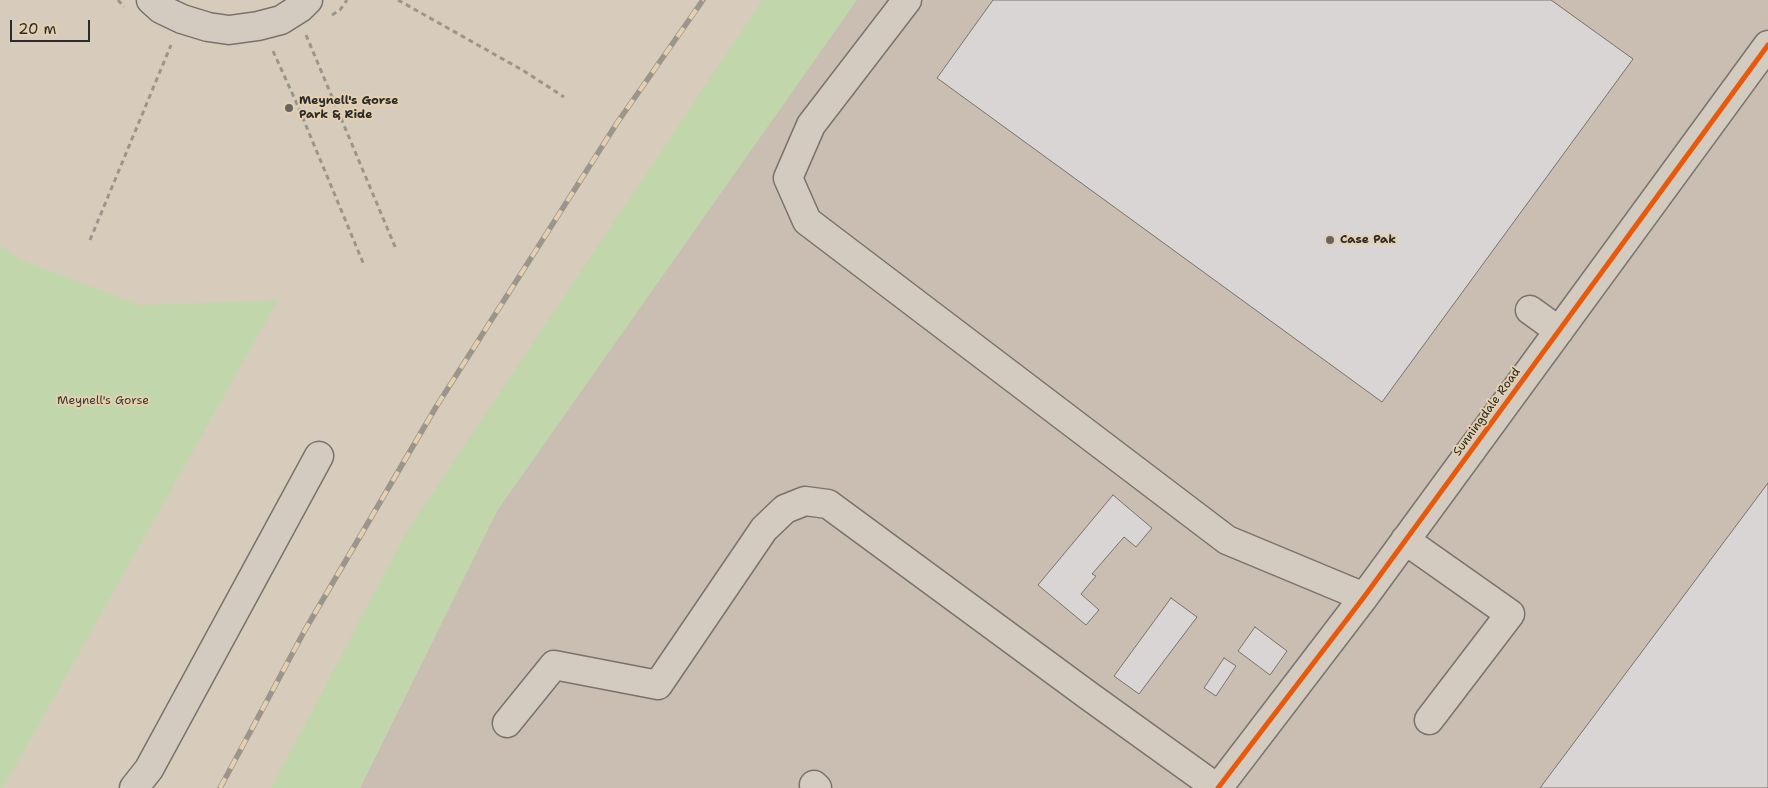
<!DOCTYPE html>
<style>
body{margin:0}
#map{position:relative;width:1768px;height:788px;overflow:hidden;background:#d7ccbb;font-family:"Shantell Sans",sans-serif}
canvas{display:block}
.scale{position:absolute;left:10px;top:20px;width:80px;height:22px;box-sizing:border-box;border:2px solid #2b2b2b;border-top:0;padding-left:6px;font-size:15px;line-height:18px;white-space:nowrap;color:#2b2b2b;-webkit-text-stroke:4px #e4d0ae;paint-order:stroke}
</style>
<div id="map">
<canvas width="1768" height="788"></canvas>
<div class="scale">20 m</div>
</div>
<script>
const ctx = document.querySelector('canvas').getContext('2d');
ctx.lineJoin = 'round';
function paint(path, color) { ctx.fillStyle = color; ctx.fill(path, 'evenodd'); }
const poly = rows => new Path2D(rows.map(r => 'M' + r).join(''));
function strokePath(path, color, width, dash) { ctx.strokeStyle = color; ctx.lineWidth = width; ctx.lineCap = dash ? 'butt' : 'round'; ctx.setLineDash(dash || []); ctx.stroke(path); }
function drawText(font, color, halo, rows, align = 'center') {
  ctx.font = font + ' "Shantell Sans",sans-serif'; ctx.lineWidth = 4; ctx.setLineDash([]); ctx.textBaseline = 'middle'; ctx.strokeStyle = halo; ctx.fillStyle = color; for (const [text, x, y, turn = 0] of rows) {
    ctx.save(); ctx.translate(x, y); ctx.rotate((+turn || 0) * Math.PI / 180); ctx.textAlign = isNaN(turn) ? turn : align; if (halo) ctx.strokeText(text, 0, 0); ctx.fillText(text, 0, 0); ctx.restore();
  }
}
const built = poly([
 [835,0,1768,0,1768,788,360,788,497,511]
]);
const green = poly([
 [762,0,857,0,497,511,360,788,271,788,405,534],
 [0,246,22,260,140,305,278,300,3,788,0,788]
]);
const building = poly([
 [993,0,1551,0,1633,59,1382,402,937,78,993,0],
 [1768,483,1768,788,1540,788,1768,483],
 [1113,495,1152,528,1136,547,1124,537,1092,574,1096,576,1081,594,1099,610,1086,625,1038,585,1113,495],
 [1171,598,1197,617,1139,694,1114,676,1171,598],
 [1255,627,1287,651,1270,675,1238,651,1255,627],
 [1224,658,1236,666,1216,696,1204,688,1224,658]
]);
const path = poly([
 [118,0,124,7],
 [398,0,524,71,564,97],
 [332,15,340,10,347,0],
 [306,35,396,249],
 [273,51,297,104,364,265],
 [90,240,171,45]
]);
const minor = poly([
 [151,0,161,9,182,19,208,27,229,30,258,26,281,20,300,8,308,0],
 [907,0,811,125,788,178,807,221,1227,540,1364,597],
 [1530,310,1559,331],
 [1405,540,1510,614,1429,720],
 [507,723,554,665,658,685,764,529,785,509,805,501,828,504,1089,696,1217,788],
 [814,785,817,788],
 [134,788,149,769,319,456],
 [1218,788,1364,597,1768,45]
]);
const rail = poly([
 [220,788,305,630,436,407,617,123,703,0]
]);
const cycleway = poly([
 [1218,788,1364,597,1768,45]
]);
const markers = [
 [289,108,5,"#67635d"],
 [1330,240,5,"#67635d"]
];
const poiNames = [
 ["Meynell's Gorse",299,101],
 ["Park & Ride",299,115],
 ["Case Pak",1340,240]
];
const parkNames = [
 ["Meynell's Gorse",103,401]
];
const streetNames = [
 ["Sunningdale Road",1487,412,-54]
];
paint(built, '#c9beb1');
paint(green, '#c1d6ab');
paint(building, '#dad5d5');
strokePath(building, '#78736c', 1);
strokePath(minor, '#78736c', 31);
strokePath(path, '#9b958c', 3, [5, 4]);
strokePath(minor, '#d3cbbf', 28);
strokePath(rail, '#9b958c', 5.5);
strokePath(rail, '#e4d0ae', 4, [11]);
strokePath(cycleway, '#e8590c', 5);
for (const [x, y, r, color] of markers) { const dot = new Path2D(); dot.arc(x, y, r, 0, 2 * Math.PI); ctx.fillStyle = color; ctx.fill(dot); strokePath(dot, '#e4d0ae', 2); }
drawText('bold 12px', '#2b2b2b', '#e4d0ae', poiNames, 'left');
drawText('12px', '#383d36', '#e4d0ae', parkNames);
drawText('12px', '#2b2b2b', '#e4d0ae', streetNames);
</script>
